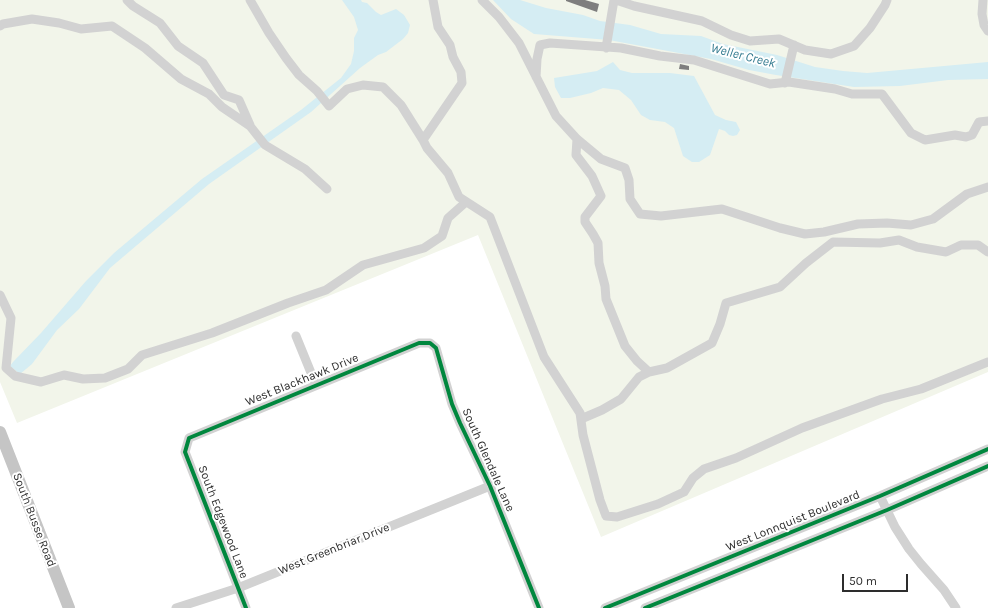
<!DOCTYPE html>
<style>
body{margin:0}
#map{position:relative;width:988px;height:608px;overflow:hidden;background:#fff;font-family:Karla,sans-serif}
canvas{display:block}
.scale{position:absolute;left:842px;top:574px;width:66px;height:18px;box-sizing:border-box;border:2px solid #2d2d2d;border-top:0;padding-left:5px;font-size:12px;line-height:14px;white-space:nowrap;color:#2d2d2d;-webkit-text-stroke:3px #fff;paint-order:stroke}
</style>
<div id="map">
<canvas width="988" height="608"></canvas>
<div class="scale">50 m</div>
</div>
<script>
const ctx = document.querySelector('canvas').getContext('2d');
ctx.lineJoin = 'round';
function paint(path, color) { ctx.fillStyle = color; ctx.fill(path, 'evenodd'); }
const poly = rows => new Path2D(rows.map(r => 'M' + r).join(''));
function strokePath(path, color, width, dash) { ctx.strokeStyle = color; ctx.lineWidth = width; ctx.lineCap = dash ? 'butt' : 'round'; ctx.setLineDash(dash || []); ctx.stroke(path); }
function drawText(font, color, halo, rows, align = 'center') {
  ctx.font = font + ' Karla,sans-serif'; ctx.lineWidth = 4; ctx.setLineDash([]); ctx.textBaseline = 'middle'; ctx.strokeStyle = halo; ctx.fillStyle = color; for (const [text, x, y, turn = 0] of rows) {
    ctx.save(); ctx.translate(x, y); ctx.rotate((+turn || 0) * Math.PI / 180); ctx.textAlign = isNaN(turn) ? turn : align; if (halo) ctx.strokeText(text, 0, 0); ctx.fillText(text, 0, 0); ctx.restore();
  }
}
const green = poly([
 [0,0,988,0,988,372,601,537,478,235,17,423,0,382]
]);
const water = poly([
 [342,0,361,0,362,2,367,3,376,12,381,15,396,9,404,15,410,25,408,33,403,39,386,52,378,55,360,68,311,112,209,184,110,268,79,309,57,330,32,364,20,374,10,366,13,362,41,333,86,281,114,253,202,179,301,110,341,78,351,64,354,51,354,38,358,30,354,17],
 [493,0,520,0,546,8,583,15,600,21,630,25,661,34,701,36,723,44,777,55,815,67,843,71,867,73,988,62,988,79,948,80,900,86,854,87,776,75,749,70,711,59,609,40,534,34,511,19],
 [613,62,620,70,632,73,670,73,694,76,715,115,726,120,736,122,740,130,737,135,733,136,729,135,725,131,719,129,710,155,699,162,692,162,683,156,674,128,665,122,650,120,641,115,631,100,619,90,603,88,591,93,570,98,561,98,555,87,554,78,597,71]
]);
const building = poly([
 [566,0,585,0,599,4,597,12,566,1],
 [680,64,689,66,689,70,679,69]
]);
const minor = poly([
 [127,0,133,6,160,23,178,46,203,63,224,95,239,100,250,125],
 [250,0,269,33,286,58,299,75,317,91,329,106,347,89,363,85,383,87,401,105,423,140],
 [433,0,438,27,450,45,453,57,461,72,462,83,423,140,427,148,448,173,459,197,490,217,544,357,580,413,583,435,600,500,606,516,617,517,658,504,684,492,693,478,704,469,736,458,802,428,882,399,921,389,988,362],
 [482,0,499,17,519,43,556,116,577,139,601,159,625,168,629,180,630,199,640,214,661,216,722,209,780,228,805,234,824,232,858,224,887,223,911,225,933,219,967,194,988,187],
 [616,0,634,6,702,21,731,35,750,41,779,39,805,50,831,54,854,46,870,28,885,5,887,0],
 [983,0,982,14,984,25,988,31],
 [0,26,3,24,32,19,59,23,81,29,112,26,145,48,181,79,209,94,222,107,250,126,265,145,305,169,327,189],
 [606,48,614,0],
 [536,77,537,59,540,45,550,43,621,48,660,56,694,60,770,84,789,82,835,89,852,94,882,94,911,133,925,140,955,135,966,137,972,135,979,122,988,121],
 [785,83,794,45],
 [577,139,576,155,592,176,601,196,585,217,585,222,593,234,598,243,599,263,605,286,606,299,625,346,637,361,649,372,667,368,712,343,720,324,726,303,780,287,806,263,833,242,880,243,899,240,917,247,946,252,961,245,978,245,988,252],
 [0,295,11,318,6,368,15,376,41,382,64,375,83,379,105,378,128,369,142,355,212,333,288,303,326,290,363,265,424,248,442,236,448,218,466,202],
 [296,336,316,385],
 [581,419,602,410,621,399,639,377,649,372],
 [880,496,895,527,909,549,921,564,944,590,956,608],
 [176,608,238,588,490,486],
 [246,608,185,452,189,438,419,343,430,343,436,348,452,404,460,423,490,486,539,608],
 [605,608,880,496,988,449],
 [645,608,887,510,988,466]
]);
const major = poly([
 [0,432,69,608]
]);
const cycleway = poly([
 [246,608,185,452,189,438,419,343,430,343,436,348,452,404,460,423,490,486,539,608],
 [605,608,880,496,988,449],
 [645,608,887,510,988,466]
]);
const streetNames = [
 ["West Blackhawk Drive",302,380,-22],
 ["South Glendale Lane",488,460,66],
 ["South Busse Road",34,520,69],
 ["West Lonnquist Boulevard",793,521,-22],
 ["South Edgewood Lane",223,522,69],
 ["West Greenbriar Drive",334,549,-22]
];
const waterNames = [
 ["Weller Creek",743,56,14]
];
paint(green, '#f2f5ea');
paint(water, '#d5edf3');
paint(building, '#7e7e7e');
strokePath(minor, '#d2d2d2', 9);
strokePath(major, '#c5c5c5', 12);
strokePath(cycleway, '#00873e', 4);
drawText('12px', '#2d2d2d', '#fff', streetNames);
drawText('italic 13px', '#327a8f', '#fff', waterNames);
</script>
